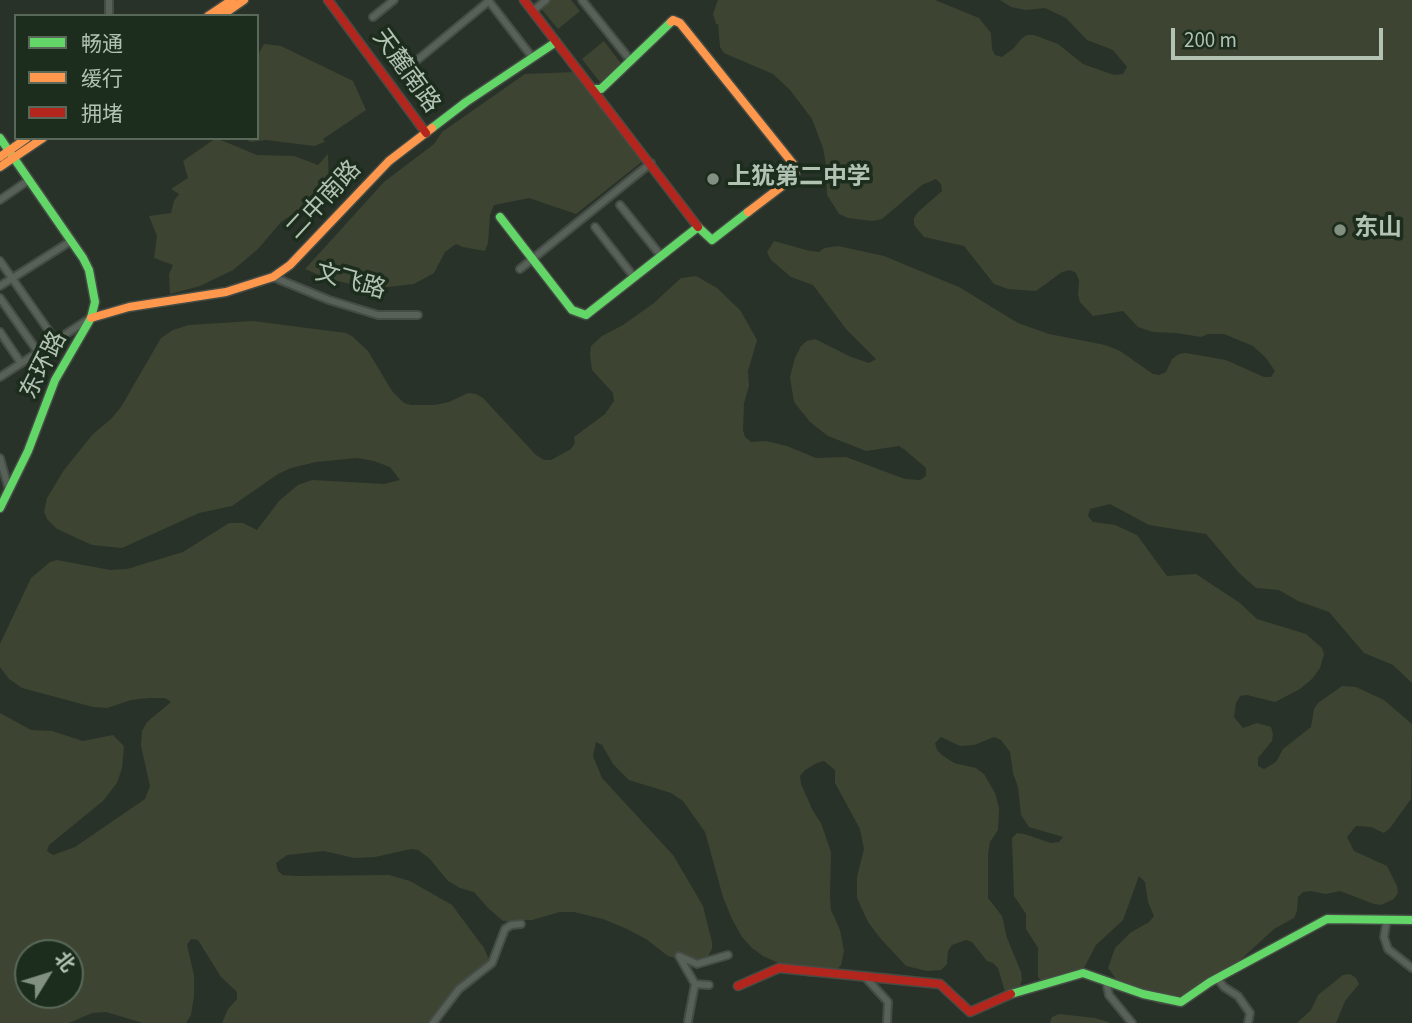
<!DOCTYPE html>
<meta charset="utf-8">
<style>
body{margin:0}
#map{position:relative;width:1412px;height:1023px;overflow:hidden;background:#283228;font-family:"Source Sans 3","Noto Sans SC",sans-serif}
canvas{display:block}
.legend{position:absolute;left:14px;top:14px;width:245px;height:126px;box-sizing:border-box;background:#1c2c1d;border:2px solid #586859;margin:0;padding:9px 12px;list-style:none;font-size:21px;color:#b2c3b3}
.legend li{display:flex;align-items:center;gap:14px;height:35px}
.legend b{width:35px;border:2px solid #586859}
.north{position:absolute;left:14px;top:939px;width:70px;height:70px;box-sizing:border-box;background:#1c2c1d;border:2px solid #586859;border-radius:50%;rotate:52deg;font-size:19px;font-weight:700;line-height:28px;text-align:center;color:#b2c3b3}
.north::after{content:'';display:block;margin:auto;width:24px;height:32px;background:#829082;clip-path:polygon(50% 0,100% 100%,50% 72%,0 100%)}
.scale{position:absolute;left:1171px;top:28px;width:212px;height:32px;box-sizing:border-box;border:4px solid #b2c3b3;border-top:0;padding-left:9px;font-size:21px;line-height:24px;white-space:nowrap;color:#b2c3b3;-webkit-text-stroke:5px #1c2c1d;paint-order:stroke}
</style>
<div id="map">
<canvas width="1412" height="1023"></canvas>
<ul class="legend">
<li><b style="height:9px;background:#63d668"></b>畅通</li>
<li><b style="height:9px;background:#ff974d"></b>缓行</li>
<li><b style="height:9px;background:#b3261e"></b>拥堵</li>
</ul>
<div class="north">北</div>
<div class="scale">200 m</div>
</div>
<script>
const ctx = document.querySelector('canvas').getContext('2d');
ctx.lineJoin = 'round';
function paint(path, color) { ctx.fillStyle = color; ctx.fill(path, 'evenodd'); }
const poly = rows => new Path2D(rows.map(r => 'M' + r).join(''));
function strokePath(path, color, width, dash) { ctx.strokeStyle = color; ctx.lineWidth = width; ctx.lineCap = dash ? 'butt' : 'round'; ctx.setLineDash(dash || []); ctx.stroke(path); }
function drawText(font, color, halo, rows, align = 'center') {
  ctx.font = font + ' "Source Sans 3","Noto Sans SC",sans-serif'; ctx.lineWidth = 7; ctx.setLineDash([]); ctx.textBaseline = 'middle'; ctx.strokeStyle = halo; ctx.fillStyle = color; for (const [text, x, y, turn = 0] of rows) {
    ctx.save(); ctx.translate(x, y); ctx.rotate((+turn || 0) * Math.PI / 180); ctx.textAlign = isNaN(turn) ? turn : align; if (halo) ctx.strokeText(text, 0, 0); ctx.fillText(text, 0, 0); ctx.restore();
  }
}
const green = poly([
 [547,0,571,0,580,11,558,29,539,6],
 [718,0,935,0,979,18,991,33,992,49,995,55,1002,57,1014,48,1021,39,1027,35,1034,35,1058,44,1083,64,1114,75,1123,74,1127,67,1113,50,1087,40,1066,18,1045,8,1026,10,1011,7,1000,0,1412,0,1412,683,1393,665,1364,653,1329,612,1298,601,1279,590,1256,588,1239,573,1206,534,1149,525,1110,504,1090,509,1088,516,1093,522,1115,525,1137,535,1167,576,1196,574,1240,603,1257,619,1306,634,1322,648,1324,654,1320,668,1312,679,1300,689,1275,702,1247,695,1240,696,1236,703,1234,717,1243,728,1257,723,1271,727,1273,734,1272,741,1258,758,1258,766,1264,769,1276,762,1283,749,1311,727,1314,709,1318,703,1342,686,1356,687,1384,700,1412,724,1411,799,1390,828,1384,833,1371,827,1356,826,1347,837,1354,851,1387,866,1397,886,1398,893,1394,899,1381,905,1374,904,1340,891,1326,894,1311,891,1303,892,1298,897,1297,911,1294,918,1274,929,1213,985,1188,1002,1166,1005,1159,1004,1133,992,1116,979,1108,968,1115,948,1130,933,1149,922,1154,916,1148,902,1145,882,1139,876,1123,920,1096,945,1084,968,1072,977,1046,988,1038,977,1038,948,1026,929,1026,914,1014,896,1012,838,1017,833,1024,834,1051,843,1059,842,1063,837,1029,827,1021,815,1018,787,1013,773,1010,752,1001,740,994,737,974,745,960,746,941,737,935,743,937,750,942,755,954,763,976,768,984,774,995,793,999,808,998,830,990,842,988,854,988,898,1002,916,1007,938,1021,972,1022,979,1018,994,1006,995,998,968,993,963,987,961,972,942,966,940,952,945,948,951,947,964,941,970,927,971,906,966,881,939,868,922,857,898,857,877,864,849,860,829,835,783,835,770,824,761,817,763,805,770,800,776,801,784,813,811,821,823,831,852,830,896,831,910,840,930,844,951,841,965,836,971,830,974,809,977,763,956,752,948,742,937,732,919,723,897,705,832,683,801,671,793,629,780,613,764,602,745,596,742,593,756,602,778,673,855,703,906,712,942,712,949,704,963,697,964,668,956,646,939,627,929,603,919,574,912,560,912,532,920,503,921,488,908,474,892,460,888,448,881,429,858,418,850,411,849,375,857,354,858,324,851,287,855,276,863,278,871,283,875,297,876,389,875,410,881,452,905,484,948,490,962,432,1023,222,1023,228,1009,237,999,237,992,221,977,198,940,191,939,187,945,194,975,194,996,191,1015,186,1023,143,1023,106,1012,92,1013,69,1023,0,1023,0,713,31,730,52,731,83,741,113,735,124,746,122,768,117,783,103,801,49,845,47,851,53,855,75,847,145,799,150,786,141,746,142,731,147,722,171,702,165,698,149,698,131,700,107,708,93,707,22,688,9,679,0,667,0,644,31,578,50,562,57,560,110,570,127,569,183,552,229,523,243,523,257,530,279,501,298,485,312,480,384,484,400,480,390,467,374,461,357,458,316,462,291,468,278,474,232,506,199,513,122,548,92,545,57,529,47,519,44,512,47,498,64,470,93,434,111,419,121,407,161,338,173,330,189,325,253,321,346,333,352,336,368,351,392,391,404,403,411,405,435,405,449,402,468,393,476,394,483,398,536,455,544,460,551,460,571,449,575,443,574,437,605,414,614,401,613,393,592,370,590,355,591,346,602,336,623,325,654,303,681,278,696,276,717,288,740,310,757,340,748,371,749,386,744,403,743,430,745,437,751,442,766,441,787,446,816,458,846,457,905,479,920,480,926,476,926,468,905,450,899,446,866,451,828,436,810,422,794,402,790,377,795,358,801,346,807,341,815,339,851,357,869,363,876,359,846,329,813,285,791,277,771,260,767,252,774,241,810,251,819,252,824,248,838,246,884,256,959,287,1018,323,1049,334,1105,345,1120,351,1153,374,1159,375,1166,372,1172,359,1179,354,1186,353,1226,360,1264,377,1271,377,1275,371,1266,358,1253,346,1224,334,1208,334,1201,337,1176,333,1153,332,1138,327,1123,311,1093,316,1080,302,1078,295,1079,280,1076,273,1070,270,1062,272,1036,291,1008,289,994,284,964,246,924,237,914,225,914,218,918,212,942,191,941,184,936,179,922,185,882,219,872,221,848,218,839,214,827,195,826,165,823,148,812,119,790,90,773,74,724,53,720,47,718,24,716,24,713,14],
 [28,953,70,953,70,995,28,995],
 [604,41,622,65,600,82,582,59],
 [264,44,281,46,353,81,366,110,323,139,325,142,314,146,266,140,251,142,242,138,257,138,257,57],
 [575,72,644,160,576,214,529,198,494,205,490,215,488,243,485,251,463,247,456,244,445,252,434,273,414,284,370,289,326,278,305,269,384,182,434,144,442,132,525,74],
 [216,138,257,155,294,156,318,165,328,154,329,190,281,222,258,249,233,270,200,286,170,294,169,274,173,265,154,258,157,236,149,216,171,213,174,201,179,194,171,189,188,178,183,161],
 [1350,974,1356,978,1359,984,1345,1001,1336,1023,1297,1023,1311,1010,1318,995,1343,975],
 [1059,1014,1095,1018,1111,1023,1050,1023,1052,1017]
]);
const street = poly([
 [109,0,109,16],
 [488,0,532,57],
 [582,0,631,61],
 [533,11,546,0],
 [373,17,394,0],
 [410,66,489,1],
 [0,200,29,180],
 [620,205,661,256],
 [595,227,634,277],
 [0,261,56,341],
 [520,269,651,163],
 [273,277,329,300,378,315,418,315],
 [0,286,71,241],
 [0,298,38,352],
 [0,332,21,363],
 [0,377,89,319],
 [0,458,9,490],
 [1387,919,1384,937,1388,949,1412,968],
 [866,978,888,1002,887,1023],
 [1217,978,1224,987,1238,996,1250,1013,1248,1023],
 [1106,981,1109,995,1132,1023],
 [695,984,679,956,697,964,728,955],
 [688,1021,695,984,709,985],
 [433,1023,459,989,492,963,505,929,511,925,521,924]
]);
const fast = poly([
 [593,89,601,89,671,22],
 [432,128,466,102,556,42],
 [0,138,83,258,89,270,95,302,91,318,55,380,28,451,0,508],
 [500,217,572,310,586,315,698,227,712,240,748,212],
 [1011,994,1083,973,1143,994,1181,1002,1210,982,1327,919,1412,920]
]);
const slow = poly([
 [208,16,232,0],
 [221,16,244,0],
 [671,22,673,20,680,23,794,165,796,171,794,177,748,212],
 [0,157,27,138],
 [0,167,43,138],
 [91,318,129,307,226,292,273,277,290,265,389,161,432,128]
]);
const jam = poly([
 [328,0,426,133],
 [524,0,698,227],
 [738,986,779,968,940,984,970,1012,1011,994]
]);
const markers = [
 [713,179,7,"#829082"],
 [1340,230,7,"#829082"]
];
const streetNames = [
 ["天麓南路",405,72,54],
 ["二中南路",325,201,-47],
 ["文飞路",350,283,16],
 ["东环路",45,366,-63]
];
const poiNames = [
 ["上犹第二中学",727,179],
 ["东山",1354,230]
];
paint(green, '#3e4432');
strokePath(street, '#454c45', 10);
strokePath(fast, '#454c45', 11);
strokePath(slow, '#454c45', 11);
strokePath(jam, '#454c45', 11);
strokePath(street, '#576158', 6);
strokePath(fast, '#63d668', 8);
strokePath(slow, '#ff974d', 8);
strokePath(jam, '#b3261e', 8);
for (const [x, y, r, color] of markers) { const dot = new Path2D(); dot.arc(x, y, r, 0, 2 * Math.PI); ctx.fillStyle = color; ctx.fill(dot); strokePath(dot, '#1c2c1d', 2.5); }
drawText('24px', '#b2c3b3', '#1c2c1d', streetNames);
drawText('bold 24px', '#b2c3b3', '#1c2c1d', poiNames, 'left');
</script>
